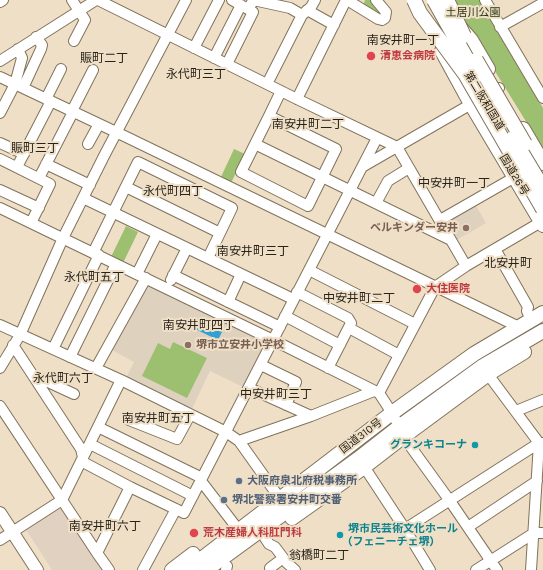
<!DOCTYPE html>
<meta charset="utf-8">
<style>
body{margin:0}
canvas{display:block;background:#efdfc6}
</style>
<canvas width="543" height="570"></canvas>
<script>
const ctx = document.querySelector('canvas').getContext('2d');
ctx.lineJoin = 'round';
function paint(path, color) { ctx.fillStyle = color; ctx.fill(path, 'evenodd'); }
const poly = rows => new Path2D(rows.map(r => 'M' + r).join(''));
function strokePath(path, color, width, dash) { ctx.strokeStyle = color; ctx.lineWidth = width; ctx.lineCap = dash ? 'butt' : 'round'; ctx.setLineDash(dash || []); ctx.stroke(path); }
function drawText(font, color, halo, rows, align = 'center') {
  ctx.font = font + ' Karla,"Noto Sans JP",sans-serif'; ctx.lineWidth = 4; ctx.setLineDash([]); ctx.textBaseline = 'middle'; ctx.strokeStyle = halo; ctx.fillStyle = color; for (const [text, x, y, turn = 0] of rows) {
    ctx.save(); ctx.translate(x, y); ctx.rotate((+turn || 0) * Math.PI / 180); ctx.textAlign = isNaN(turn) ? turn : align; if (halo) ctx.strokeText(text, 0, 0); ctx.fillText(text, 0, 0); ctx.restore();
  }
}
const commercial = poly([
 [63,503,107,570,52,570,25,528]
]);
const education = poly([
 [475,204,486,223,455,241,444,222],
 [146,283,267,341,243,387,210,371,191,411,126,378,134,362,110,349]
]);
const green = poly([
 [365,0,372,0,380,13,379,15,363,6],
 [451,0,479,0,543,108,543,149],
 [234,149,245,154,231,183,221,177],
 [126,226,138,232,123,263,111,257],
 [173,342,207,358,187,398,142,376,158,343,170,349]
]);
const water = poly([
 [201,319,223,330,218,340,195,329]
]);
const minor = poly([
 [72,0,85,20,74,41],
 [98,0,297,99,397,147,466,266],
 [347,0,378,19,382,20,385,18,386,12,376,0],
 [485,0,543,98],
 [0,2,3,0],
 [248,9,253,1,258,1,290,8,302,15],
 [307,10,334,25],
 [500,27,543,3],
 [194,48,219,0],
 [214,58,241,5],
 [0,61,96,0],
 [227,64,253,12,232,0],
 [0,77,116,132,519,327],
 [267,84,302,15,311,7,315,0],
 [23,88,41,49,42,45,36,37],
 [46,99,61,69],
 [297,99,346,0],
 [72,111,93,70],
 [0,113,15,84,22,58,18,49],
 [269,116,336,149,308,206,241,172,269,116,281,91],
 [0,143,24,154],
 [88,144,99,124],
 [255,144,451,240],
 [0,159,50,184,31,223],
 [46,164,90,185],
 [17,167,51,101],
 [362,167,499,88],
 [39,178,73,112],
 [126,187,220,233],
 [0,190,39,208],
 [83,198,293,299],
 [376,203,388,181,409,168],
 [0,208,273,340,379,393,392,413,408,443,450,501,497,570],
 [440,220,515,177],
 [495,249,528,307,527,311,531,320],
 [93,253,138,162,232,208,208,258],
 [309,270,415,324],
 [137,274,157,234],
 [173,275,280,327],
 [171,280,187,248],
 [297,292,348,318,351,323,328,368],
 [228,302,241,274],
 [285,316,340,345],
 [0,325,121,380,226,432,239,441,276,493],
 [349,328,399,355],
 [13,345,81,449,83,457],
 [53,349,99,255],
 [70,357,116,264],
 [261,365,296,382,286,405],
 [0,368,20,335,63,238,104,156,186,0],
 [96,368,146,278],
 [484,369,539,443,531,570],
 [33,375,74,394],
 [249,388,311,416],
 [379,393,435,287,466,266,541,222],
 [0,406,97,553],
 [516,411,543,400],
 [129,420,177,439,190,415],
 [98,427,202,478],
 [239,441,311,416,374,391],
 [90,444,193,496],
 [81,461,130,487],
 [361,462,405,529,430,570],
 [201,481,234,524],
 [468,527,537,481],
 [405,529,539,443,543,443],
 [265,538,269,544,275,547,287,563,295,570],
 [0,540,62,500,121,380],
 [270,568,278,562],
 [109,570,97,553,130,487,184,513,327,235,377,138],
 [143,570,176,509],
 [226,570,227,566],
 [476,570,534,533,543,533]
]);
const major = poly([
 [0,513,37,570]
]);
const highway = poly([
 [458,25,471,40,488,69],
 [442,51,471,104,543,225],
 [523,129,543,163],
 [292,518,364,467,404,436,488,374,524,352],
 [172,570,193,554],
 [187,570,392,413,474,354,543,313],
 [206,570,358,459,399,427,483,366,543,331]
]);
const highwayBridge = poly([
 [414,0,420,13,465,74,543,209],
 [434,0,476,75],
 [447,0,464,36],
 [476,60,525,144],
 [513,138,543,188]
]);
const markers = [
 [371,56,5,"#e0444e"],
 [466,228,4,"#8d6e63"],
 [417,289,5,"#e0444e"],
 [188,345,4,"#8d6e63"],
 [475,445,4,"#0f9aa8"],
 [239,481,4,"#5c6f8a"],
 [224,500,4,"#5c6f8a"],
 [194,533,5,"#e0444e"],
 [340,535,4,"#0f9aa8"]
];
const parkNames = [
 ["土居川公園",473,13]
];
const healthNames = [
 ["清恵会病院",380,56],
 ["大住医院",426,289],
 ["荒木産婦人科肛門科",203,533]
];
const streetNames = [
 ["第二阪和国道",484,101,59],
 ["国道26号",514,175,59],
 ["国道310号",361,436,-37]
];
const educationNames = [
 ["ベルキンダー安井",458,228],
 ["堺市立安井小学校",196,345,"left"]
];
const cultureNames = [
 ["グランキコーナ",467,445],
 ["堺市民芸術文化ホール",348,529,"left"],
 ["(フェニーチェ堺)",348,542,"left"]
];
const serviceNames = [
 ["大阪府泉北府税事務所",247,481],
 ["堺北警察署安井町交番",232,500]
];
const neighbourhoodNames = [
 ["南安井町一丁",403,41],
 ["賑町二丁",104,59],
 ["永代町三丁",196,75],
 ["南安井町二丁",308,125],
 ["賑町三丁",35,149],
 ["中安井町一丁",454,184],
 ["永代町四丁",173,192],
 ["南安井町三丁",253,252],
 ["北安井町",508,264],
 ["永代町五丁",94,278],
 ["中安井町二丁",359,299],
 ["南安井町四丁",199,326],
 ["永代町六丁",63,379],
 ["中安井町三丁",276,395],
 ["南安井町五丁",158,419],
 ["南安井町六丁",105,527],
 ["翁橋町二丁",319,556]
];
paint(commercial, '#e1d1c0');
paint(education, '#ded2bf');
paint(green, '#9cbf70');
paint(water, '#33a0d3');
strokePath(minor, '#81735c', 12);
strokePath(major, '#81735c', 14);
strokePath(highway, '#81735c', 16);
strokePath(minor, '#fff', 10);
strokePath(major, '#fff', 12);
strokePath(highway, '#fff', 14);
strokePath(highwayBridge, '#81735c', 16, []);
strokePath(highwayBridge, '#fff', 14);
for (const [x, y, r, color] of markers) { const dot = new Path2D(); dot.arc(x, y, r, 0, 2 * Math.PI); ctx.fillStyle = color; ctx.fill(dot); strokePath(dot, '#efdfc6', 1.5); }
drawText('11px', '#283713', '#efdfc6', parkNames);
drawText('bold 11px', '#be3a42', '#efdfc6', healthNames, 'left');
drawText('11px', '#282319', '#efdfc6', streetNames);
drawText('bold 11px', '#785e54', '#efdfc6', educationNames, 'right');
drawText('bold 11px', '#0d838f', '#efdfc6', cultureNames, 'right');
drawText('bold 11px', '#4e5e75', '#efdfc6', serviceNames, 'left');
drawText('12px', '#282319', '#efdfc6', neighbourhoodNames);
</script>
